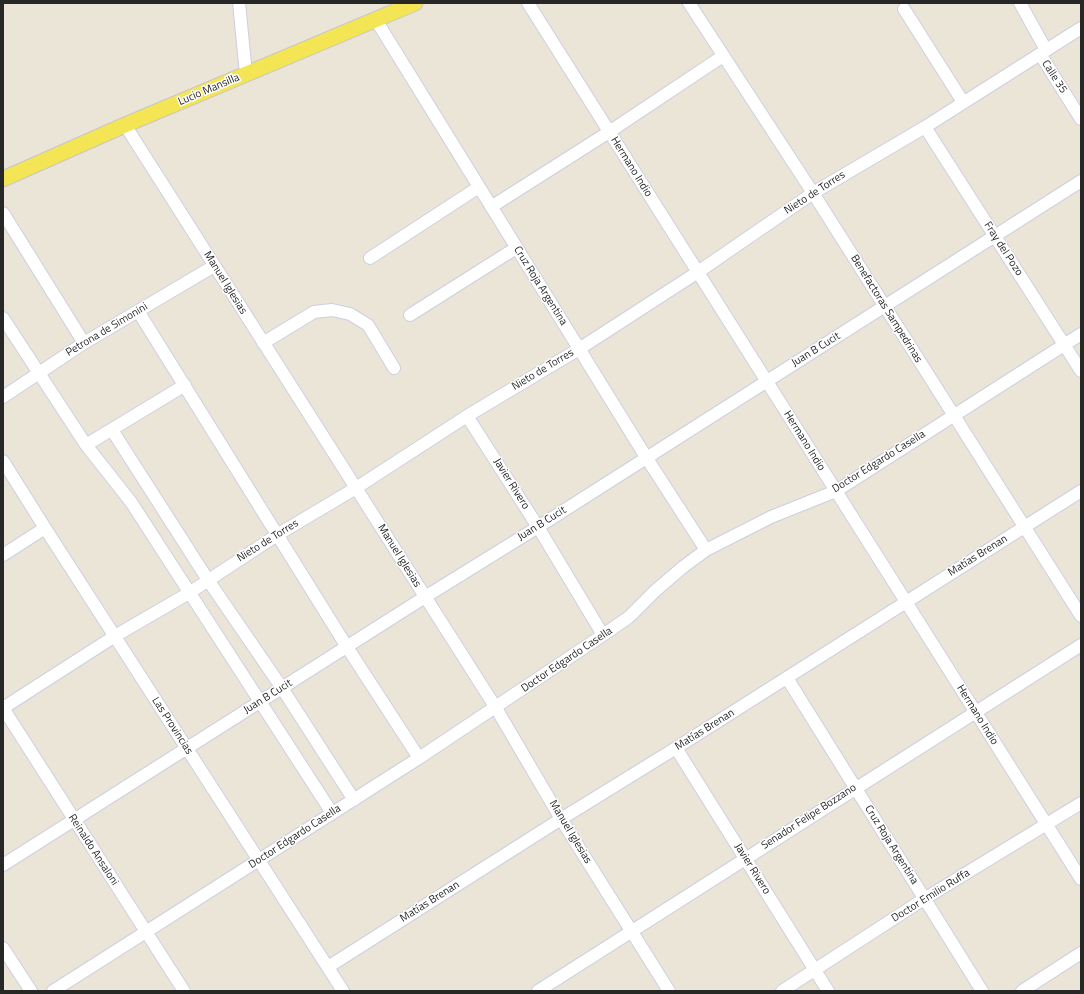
<!DOCTYPE html>
<meta charset="utf-8">
<style>
body{margin:0}
#map{position:relative;width:1084px;height:994px;overflow:hidden;background:#ebe5d8;font-family:"Titillium Web",sans-serif}
canvas{display:block}
.frame{position:absolute;inset:0;border:4px solid #272727;pointer-events:none}
</style>
<div id="map">
<canvas width="1084" height="994"></canvas>
<div class="frame"></div>
</div>
<script>
const ctx = document.querySelector('canvas').getContext('2d');
ctx.lineJoin = 'round';
const poly = rows => new Path2D(rows.map(r => 'M' + r).join(''));
function strokePath(path, color, width, dash) { ctx.strokeStyle = color; ctx.lineWidth = width; ctx.lineCap = dash ? 'butt' : 'round'; ctx.setLineDash(dash || []); ctx.stroke(path); }
function drawText(font, color, halo, rows, align = 'center') {
  ctx.font = font + ' "Titillium Web",sans-serif'; ctx.lineWidth = 3; ctx.setLineDash([]); ctx.textBaseline = 'middle'; ctx.strokeStyle = halo; ctx.fillStyle = color; for (const [text, x, y, turn = 0] of rows) {
    ctx.save(); ctx.translate(x, y); ctx.rotate((+turn || 0) * Math.PI / 180); ctx.textAlign = isNaN(turn) ? turn : align; if (halo) ctx.strokeText(text, 0, 0); ctx.fillText(text, 0, 0); ctx.restore();
  }
}
const minor = poly([
 [239,3,246,74],
 [528,3,1081,879],
 [689,3,813,193,1081,616],
 [1020,3,1046,50],
 [904,9,963,102],
 [376,20,646,457,706,550],
 [1040,54,1081,119],
 [125,125,496,708,561,819,669,991],
 [925,127,1081,371],
 [491,207,609,132,723,56],
 [3,213,84,343],
 [370,258,479,187],
 [138,311,347,647,419,758],
 [410,315,516,248],
 [3,318,86,445,131,502,332,813],
 [263,343,314,312,332,310,350,314,368,325,394,368],
 [3,397,84,343,214,266],
 [467,416,538,527,603,635],
 [112,430,208,580,282,688,354,800],
 [86,445,185,385],
 [3,461,45,528,343,991],
 [3,555,45,528],
 [787,678,982,991],
 [3,708,115,636,189,593,277,535,356,488,467,416,579,349,698,272,813,193,925,127,1081,28],
 [3,708,184,991],
 [676,748,828,991],
 [3,865,425,597,538,527,1081,181],
 [3,948,31,991],
 [328,967,561,819,676,748,1081,491],
 [53,991,419,758,603,635,629,617,655,591,683,567,706,550,771,517,836,491,1081,334],
 [538,991,1081,645],
 [782,991,924,899,1081,803],
 [1022,991,1081,953]
]);
const major = poly([
 [3,179,125,125,415,3]
]);
const streetNames = [
 ["Calle 35",1054,77,57],
 ["Lucio Mansilla",209,90,-23],
 ["Hermano Indio",631,167,58],
 ["Nieto de Torres",815,193,-33],
 ["Fray del Pozo",1003,249,57],
 ["Manuel Iglesias",225,283,58],
 ["Cruz Roja Argentina",540,286,58],
 ["Benefactoras Sampedrinas",886,309,58],
 ["Petrona de Simonini",107,330,-31],
 ["Juan B Cucit",816,350,-32],
 ["Nieto de Torres",543,370,-31],
 ["Hermano Indio",804,441,58],
 ["Doctor Edgardo Casella",879,462,-32],
 ["Javier Rivero",511,484,58],
 ["Juan B Cucit",542,524,-32],
 ["Nieto de Torres",268,541,-32],
 ["Manuel Iglesias",399,556,58],
 ["Matías Brenan",978,556,-32],
 ["Doctor Edgardo Casella",567,660,-34],
 ["Juan B Cucit",268,697,-32],
 ["Hermano Indio",977,715,58],
 ["Las Provincias",172,726,57],
 ["Matías Brenan",705,730,-32],
 ["Senador Felipe Bozzano",809,817,-33],
 ["Manuel Iglesias",570,832,59],
 ["Doctor Edgardo Casella",295,837,-33],
 ["Cruz Roja Argentina",891,845,58],
 ["Reinaldo Ansaloni",93,850,57],
 ["Javier Rivero",752,869,58],
 ["Doctor Emilio Ruffa",931,896,-32],
 ["Matías Brenan",430,902,-32]
];
strokePath(minor, '#cdcee1', 14);
strokePath(major, '#c7c7c7', 17);
strokePath(minor, '#fff', 12);
strokePath(major, '#f4e554', 15);
drawText('11px', '#272727', '#fff', streetNames);
</script>
